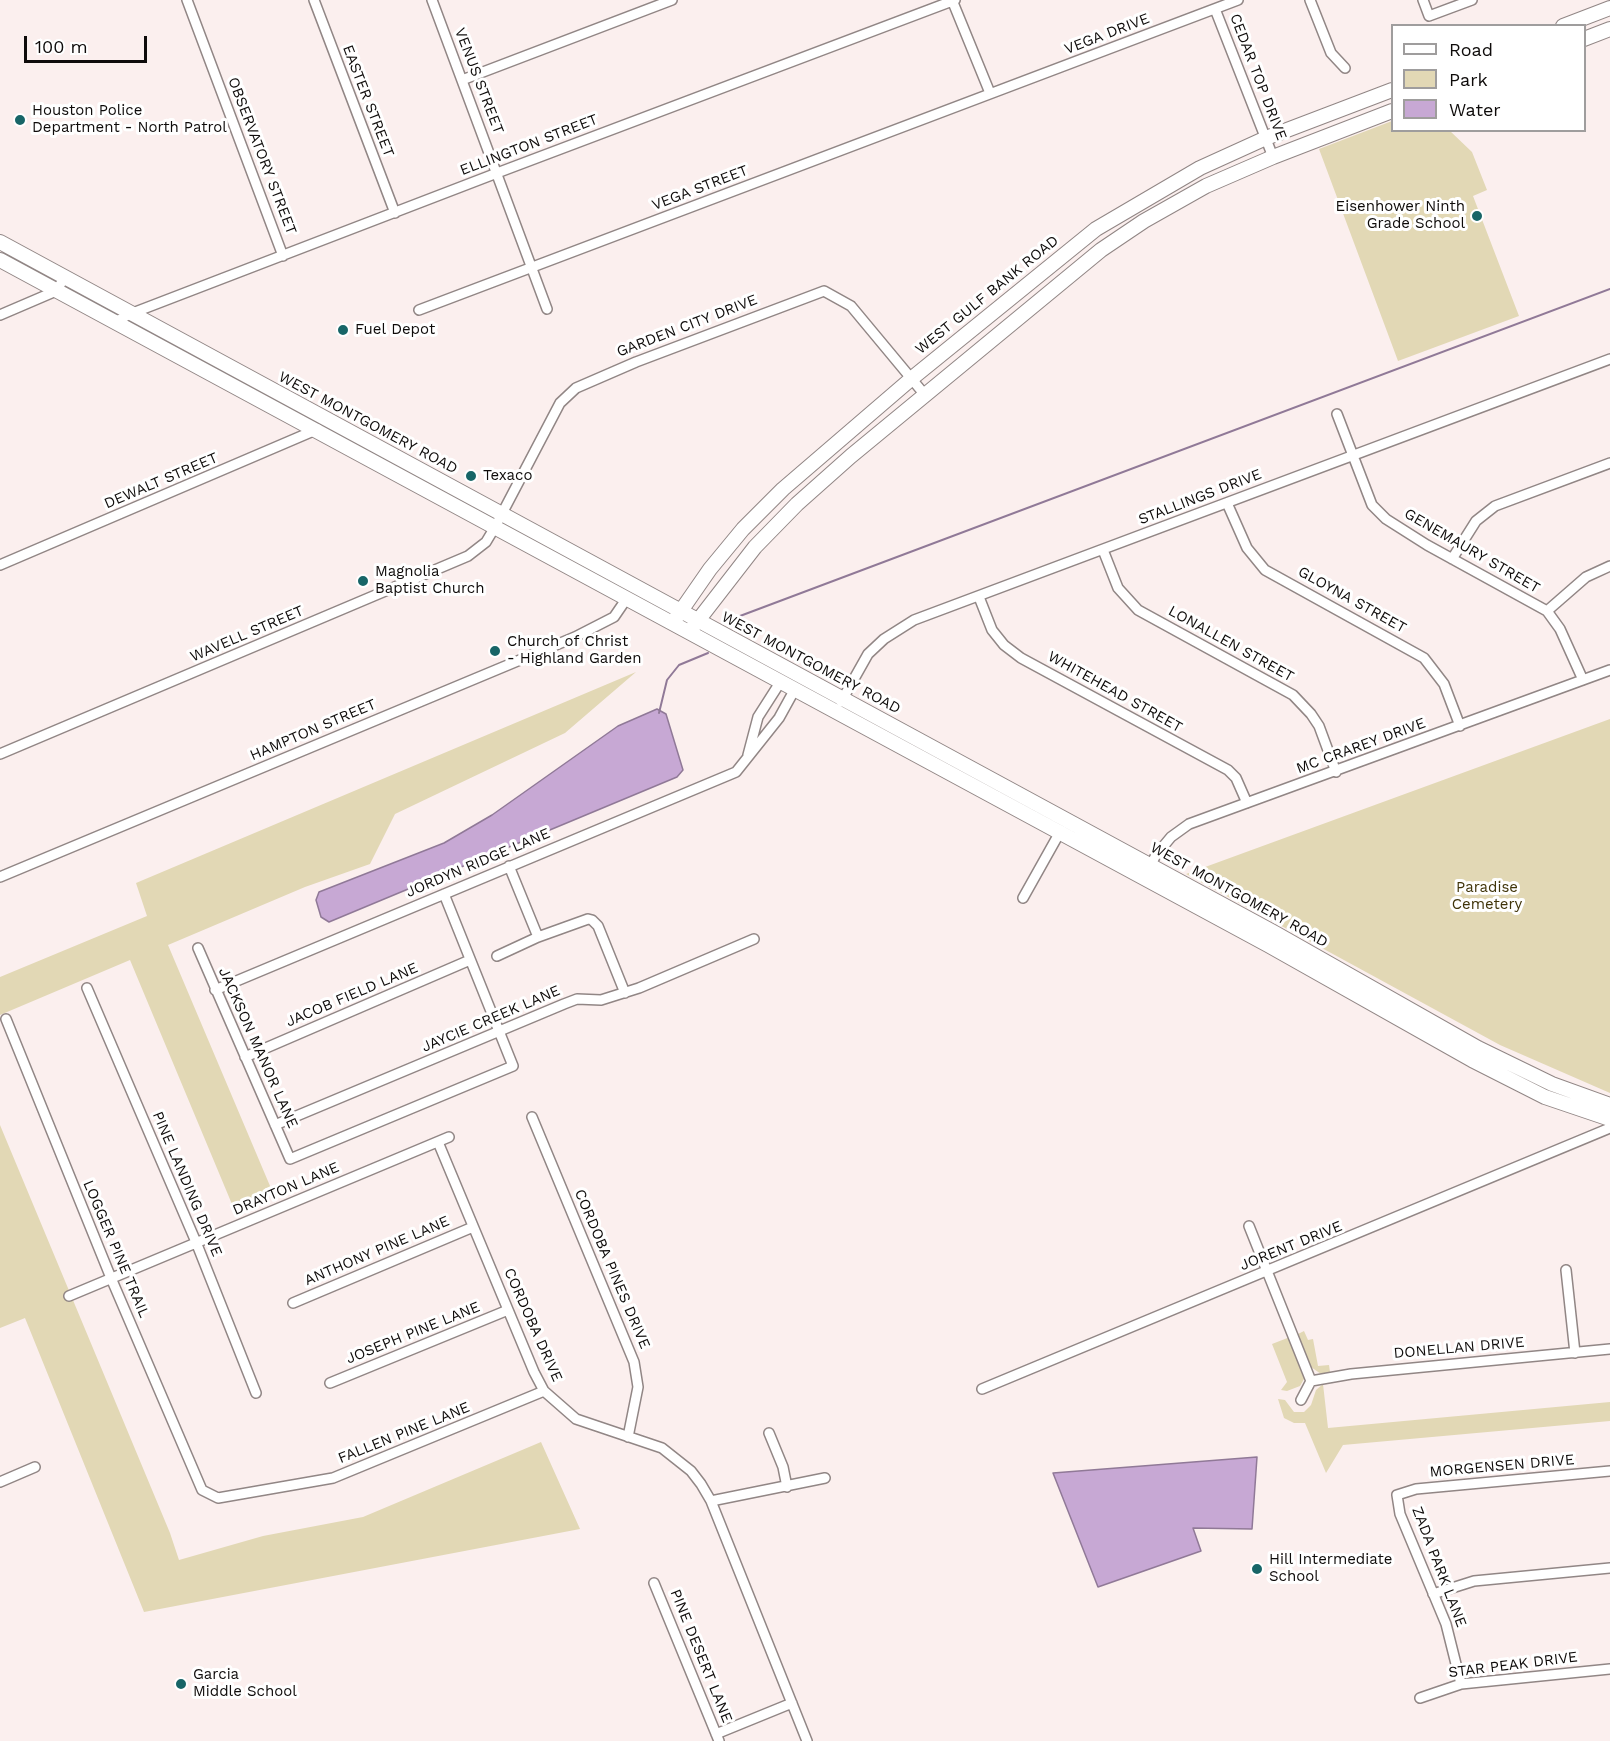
<!DOCTYPE html>
<style>
body{margin:0}
#map{position:relative;width:1610px;height:1741px;overflow:hidden;background:#fbefee;font-family:"Work Sans",sans-serif}
canvas{display:block}
.legend{position:absolute;left:1391px;top:24px;width:195px;height:108px;box-sizing:border-box;background:#fff;border:2px solid #9f9d9d;margin:0;padding:8px 10px;list-style:none;font-size:18px;color:#0e0b0a}
.legend li{display:flex;align-items:center;gap:12px;height:30px}
.legend b{width:30px;border:2px solid #9f9d9d}
.scale{position:absolute;left:24px;top:36px;width:123px;height:27px;box-sizing:border-box;border:3px solid #0e0b0a;border-top:0;padding-left:8px;font-size:18px;line-height:21px;white-space:nowrap;color:#0e0b0a;-webkit-text-stroke:4px #fff;paint-order:stroke}
</style>
<div id="map">
<canvas width="1610" height="1741"></canvas>
<ul class="legend">
<li><b style="height:8px;background:#fff"></b>Road</li>
<li><b style="height:16px;background:#e2d8b5"></b>Park</li>
<li><b style="height:16px;background:#c7a8d4"></b>Water</li>
</ul>
<div class="scale">100 m</div>
</div>
<script>
const ctx = document.querySelector('canvas').getContext('2d');
ctx.lineJoin = 'round';
function paint(path, color) { ctx.fillStyle = color; ctx.fill(path, 'evenodd'); }
const poly = rows => new Path2D(rows.map(r => 'M' + r).join(''));
function strokePath(path, color, width, dash) { ctx.strokeStyle = color; ctx.lineWidth = width; ctx.lineCap = dash ? 'butt' : 'round'; ctx.setLineDash(dash || []); ctx.stroke(path); }
function drawText(font, color, halo, rows, align = 'center') {
  ctx.font = font + ' "Work Sans",sans-serif'; ctx.lineWidth = 6; ctx.setLineDash([]); ctx.textBaseline = 'middle'; ctx.strokeStyle = halo; ctx.fillStyle = color; for (const [text, x, y, turn = 0] of rows) {
    ctx.save(); ctx.translate(x, y); ctx.rotate((+turn || 0) * Math.PI / 180); ctx.textAlign = isNaN(turn) ? turn : align; if (halo) ctx.strokeText(text, 0, 0); ctx.fillText(text, 0, 0); ctx.restore();
  }
}
const green = poly([
 [1392,121,1392,130,1450,131,1472,152,1487,190,1473,196,1519,316,1398,361,1319,149],
 [636,672,565,733,395,814,370,864,305,887,168,945,273,1193,234,1209,130,960,0,1015,0,977,147,916,136,883],
 [1610,719,1610,1093,1500,1045,1186,874],
 [0,1125,170,1533,179,1560,263,1536,363,1517,541,1442,580,1529,144,1612,25,1318,0,1328],
 [1304,1331,1308,1340,1313,1339,1318,1366,1329,1365,1330,1372,1321,1374,1311,1367,1298,1334],
 [1290,1337,1304,1372,1304,1379,1300,1386,1287,1391,1281,1390,1287,1382,1272,1344],
 [1323,1384,1328,1428,1610,1402,1610,1421,1343,1445,1326,1473,1305,1423,1294,1423,1284,1418,1278,1399,1285,1400,1294,1412,1304,1412,1311,1405,1316,1390]
]);
const water = poly([
 [657,709,666,714,683,770,677,777,329,922,321,917,316,900,319,892,444,843,492,815,618,726,657,709],
 [1257,1457,1252,1529,1193,1528,1201,1551,1098,1587,1053,1473,1257,1457]
]);
const stream = poly([
 [725,624,732,619,1610,289],
 [659,713,667,680,679,665,708,653]
]);
const minor = poly([
 [187,0,283,256],
 [314,0,395,213],
 [432,0,547,309],
 [952,0,990,93],
 [1310,0,1331,53,1345,68],
 [1423,0,1429,16,1472,0],
 [1215,9,1273,157],
 [462,80,672,0],
 [419,310,1238,0],
 [0,315,56,291,65,277],
 [115,322,130,314,497,173,955,0],
 [1337,414,1372,505,1386,519,1427,545,1547,611,1560,629,1583,680],
 [1227,503,1247,548,1265,570,1424,658,1444,684,1460,726],
 [1103,550,1118,588,1138,610,1293,695,1311,714,1319,726,1336,772],
 [1452,559,1476,521,1495,506,1610,463],
 [0,565,318,429],
 [979,597,992,630,1004,645,1021,658,1228,770,1236,778,1247,803],
 [1547,611,1586,577,1610,566],
 [841,702,868,654,884,639,914,620,1610,359],
 [0,754,468,556,486,542,495,527,560,403,576,388,636,362,824,291,851,306,925,395],
 [748,755,758,717,781,681],
 [509,866,538,937],
 [1148,870,1156,855,1171,837,1189,824,1610,670],
 [0,877,575,637,614,617,627,598],
 [1023,898,1060,832],
 [198,948,290,1159,513,1066,444,894],
 [497,956,538,937,588,919,592,920,598,926,625,993],
 [87,988,196,1242,256,1393],
 [215,990,736,772,779,718,795,689],
 [6,1019,111,1278,202,1490,218,1498,333,1478,544,1391],
 [245,1057,470,960],
 [532,1117,634,1362,638,1387,628,1437],
 [275,1125,564,1004,577,999,601,1000,639,988,754,939],
 [438,1142,534,1372,544,1391,576,1419,662,1448,691,1471,701,1484,711,1501,807,1741],
 [1249,1226,1311,1381,1301,1400],
 [1566,1270,1575,1353],
 [69,1296,449,1137],
 [293,1303,473,1227],
 [1311,1381,1351,1374,1610,1349],
 [330,1383,508,1310],
 [982,1389,1610,1128],
 [769,1433,783,1467,787,1487],
 [0,1482,35,1467],
 [711,1501,825,1478],
 [654,1583,719,1741],
 [1433,1594,1474,1581,1610,1568],
 [1461,1684,1446,1624,1400,1514,1397,1495,1416,1489,1610,1471],
 [1420,1698,1461,1684,1610,1669],
 [716,1734,792,1703]
]);
const secondary = poly([
 [1563,26,1610,8],
 [1584,39,1610,29],
 [0,242,1275,933,1478,1048,1552,1084,1610,1105],
 [0,260,1268,945,1472,1060,1545,1097,1610,1119],
 [676,618,710,569,743,529,783,489,911,379,1096,229,1200,168,1266,138,1392,90],
 [693,627,755,547,797,504,851,456,1101,250,1144,221,1206,186,1273,157,1392,111]
]);
const markers = [
 [20,120,6,"#176567"],
 [1477,216,6,"#176567"],
 [343,330,6,"#176567"],
 [471,476,6,"#176567"],
 [363,581,6,"#176567"],
 [495,651,6,"#176567"],
 [1257,1569,6,"#176567"],
 [181,1684,6,"#176567"]
];
const streetNames = [
 ["VEGA DRIVE",1107,34,-21],
 ["CEDAR TOP DRIVE",1258,77,69],
 ["VENUS STREET",479,81,69],
 ["EASTER STREET",368,101,69],
 ["ELLINGTON STREET",529,145,-21],
 ["OBSERVATORY STREET",262,156,69],
 ["VEGA STREET",700,188,-21],
 ["WEST GULF BANK ROAD",987,295,-39],
 ["GARDEN CITY DRIVE",687,326,-21],
 ["WEST MONTGOMERY ROAD",368,423,28],
 ["DEWALT STREET",161,481,-23],
 ["STALLINGS DRIVE",1200,497,-21],
 ["GENEMAURY STREET",1472,551,30],
 ["GLOYNA STREET",1352,600,29],
 ["WAVELL STREET",247,634,-23],
 ["LONALLEN STREET",1231,644,29],
 ["WEST MONTGOMERY ROAD",811,663,28],
 ["WHITEHEAD STREET",1115,692,29],
 ["HAMPTON STREET",313,730,-23],
 ["MC CRAREY DRIVE",1361,746,-20],
 ["JORDYN RIDGE LANE",478,863,-23],
 ["WEST MONTGOMERY ROAD",1239,895,29],
 ["JACOB FIELD LANE",352,995,-23],
 ["JAYCIE CREEK LANE",491,1019,-23],
 ["JACKSON MANOR LANE",258,1048,66],
 ["PINE LANDING DRIVE",187,1184,67],
 ["DRAYTON LANE",286,1189,-23],
 ["JORENT DRIVE",1291,1246,-22],
 ["LOGGER PINE TRAIL",116,1249,67],
 ["ANTHONY PINE LANE",377,1251,-23],
 ["CORDOBA PINES DRIVE",612,1269,67],
 ["CORDOBA DRIVE",533,1325,66],
 ["JOSEPH PINE LANE",413,1333,-22],
 ["DONELLAN DRIVE",1459,1348,-5],
 ["FALLEN PINE LANE",404,1433,-22],
 ["MORGENSEN DRIVE",1502,1466,-5],
 ["ZADA PARK LANE",1439,1567,69],
 ["PINE DESERT LANE",701,1656,68],
 ["STAR PEAK DRIVE",1513,1665,-7]
];
const poiNames = [
 ["Houston Police",32,111],
 ["Department - North Patrol",32,128],
 ["Eisenhower Ninth",1465,207,"right"],
 ["Grade School",1465,224,"right"],
 ["Fuel Depot",355,330],
 ["Texaco",483,476],
 ["Magnolia",375,572],
 ["Baptist Church",375,589],
 ["Church of Christ",507,642],
 ["- Highland Garden",507,659],
 ["Hill Intermediate",1269,1560],
 ["School",1269,1577],
 ["Garcia",193,1675],
 ["Middle School",193,1692]
];
const parkNames = [
 ["Paradise",1487,888],
 ["Cemetery",1487,905]
];
paint(green, '#e2d8b5');
paint(water, '#c7a8d4');
strokePath(water, '#907997', 1.5);
strokePath(stream, '#907997', 2);
strokePath(minor, '#918685', 12);
strokePath(secondary, '#918685', 16);
strokePath(minor, '#fff', 9);
strokePath(secondary, '#fff', 14);
for (const [x, y, r, color] of markers) { const dot = new Path2D(); dot.arc(x, y, r, 0, 2 * Math.PI); ctx.fillStyle = color; ctx.fill(dot); strokePath(dot, '#fff', 2); }
drawText('15px', '#0e0b0a', '#fff', streetNames);
drawText('15px', '#0e0b0a', '#fff', poiNames, 'left');
drawText('15px', '#403409', '#fff', parkNames);
</script>
